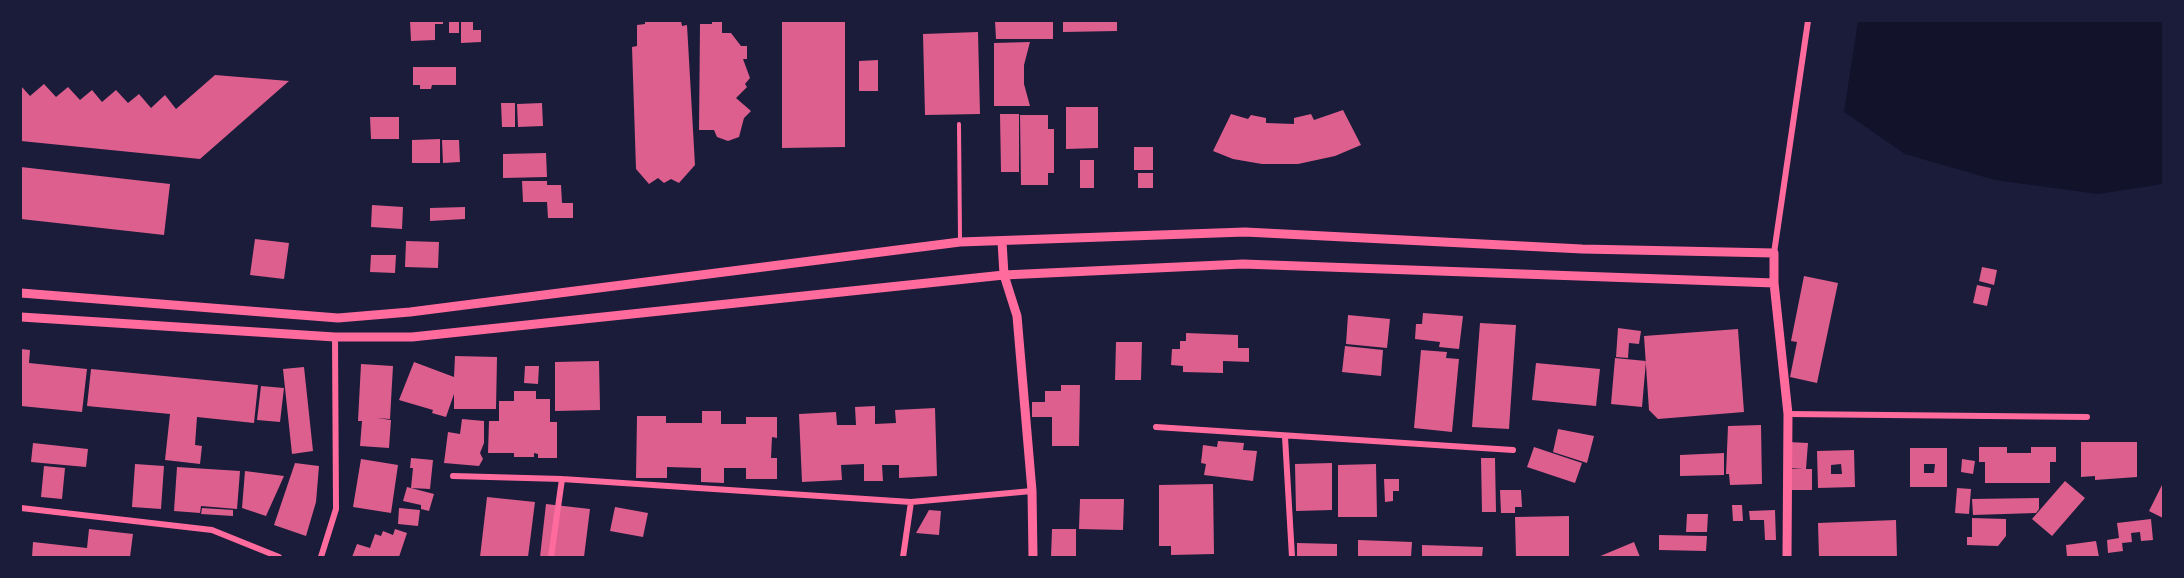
<!DOCTYPE html>
<style>
body{margin:0}
#map{position:relative;width:2184px;height:578px;overflow:hidden;background:#1b1b3a;font-family:"Golos Text",sans-serif}
canvas{display:block}
.frame{position:absolute;inset:0;border:22px solid #1b1b3a;pointer-events:none}
</style>
<div id="map">
<canvas width="2184" height="578"></canvas>
<div class="frame"></div>
</div>
<script>
const ctx = document.querySelector('canvas').getContext('2d');
ctx.lineJoin = 'round';
function paint(path, color) { ctx.fillStyle = color; ctx.fill(path, 'evenodd'); }
const poly = rows => new Path2D(rows.map(r => 'M' + r).join(''));
function strokePath(path, color, width, dash) { ctx.strokeStyle = color; ctx.lineWidth = width; ctx.lineCap = dash ? 'butt' : 'round'; ctx.setLineDash(dash || []); ctx.stroke(path); }
const water = poly([
 [1858,21,2163,21,2163,184,2098,194,1995,180,1905,154,1844,112]
]);
const building = poly([
 [410,21,443,21,443,24,435,24,435,40,411,41],
 [449,21,459,21,459,33,449,33],
 [461,21,473,21,473,30,481,30,481,42,461,43],
 [645,21,681,21,682,26,687,25,695,165,679,183,671,179,664,183,658,178,649,184,636,169,632,47,637,46,637,25,645,24],
 [712,21,722,21,722,33,731,33,741,46,747,46,747,59,743,59,750,78,745,84,747,87,736,98,751,111,744,118,739,137,728,141,717,137,714,130,699,130,700,24,712,24],
 [782,21,845,21,845,147,782,148],
 [995,21,1053,21,1053,39,996,39],
 [1063,21,1117,21,1117,31,1063,32],
 [978,32,980,114,925,115,923,34],
 [1030,42,1024,65,1024,84,1030,106,994,106,994,43],
 [878,60,878,91,859,91,859,61],
 [413,67,456,67,456,85,432,85,431,89,420,89,420,85,413,85],
 [215,75,289,81,200,159,21,141,21,86,30,96,44,84,56,97,68,87,80,100,92,90,102,102,116,90,128,103,139,94,151,108,165,95,176,109],
 [501,103,515,103,515,127,502,127],
 [542,103,543,126,518,127,517,104],
 [1066,107,1098,107,1098,148,1066,149],
 [1343,110,1361,145,1335,156,1298,164,1262,164,1233,159,1213,151,1231,114,1248,119,1251,115,1266,118,1266,123,1294,124,1294,118,1311,114,1314,120],
 [1000,114,1019,114,1019,172,1001,172],
 [1020,115,1048,115,1048,129,1054,129,1054,173,1048,173,1048,185,1021,185],
 [370,117,399,117,399,139,371,139],
 [440,139,440,163,412,163,412,140],
 [442,140,459,140,460,162,443,163],
 [1134,147,1153,147,1153,170,1134,170],
 [546,153,547,177,503,178,503,154],
 [1080,160,1094,160,1094,188,1080,188],
 [21,167,170,184,164,235,21,219],
 [1138,173,1153,173,1153,188,1138,188],
 [522,181,547,181,547,185,561,185,562,203,573,203,573,218,548,218,547,202,523,202],
 [372,205,403,207,402,229,371,227],
 [465,207,465,219,430,221,430,208],
 [255,239,289,243,284,279,250,275],
 [406,241,439,242,438,268,405,267],
 [371,255,396,255,395,273,370,272],
 [1982,267,1997,270,1994,285,1979,281],
 [1804,276,1838,283,1817,383,1790,377,1797,342,1791,341],
 [1977,285,1991,288,1987,306,1973,303],
 [1423,313,1463,316,1459,349,1439,347,1440,342,1415,339,1416,324,1422,324],
 [1348,315,1390,319,1387,348,1346,344],
 [1480,323,1516,325,1509,429,1472,427],
 [1618,328,1641,331,1639,344,1629,343,1628,358,1616,357],
 [1738,329,1744,412,1658,419,1649,410,1644,336],
 [1186,333,1238,335,1238,348,1249,348,1249,362,1223,361,1223,373,1183,372,1183,366,1171,365,1172,349,1180,349,1180,341,1186,341],
 [1116,342,1142,342,1141,380,1115,380],
 [1345,346,1383,350,1381,376,1342,372],
 [21,349,30,350,29,363,87,369,82,412,21,406],
 [1421,350,1447,352,1446,358,1459,359,1452,432,1414,428],
 [455,356,497,357,496,409,454,409,454,394,446,417,432,413,433,410,399,400,414,362,454,377],
 [1615,358,1646,361,1642,407,1611,404],
 [599,361,600,410,555,411,555,362],
 [1536,363,1600,369,1596,406,1532,400],
 [361,364,393,366,390,419,377,418,391,420,389,448,360,446,362,421,358,421],
 [525,366,539,366,538,384,524,383],
 [304,367,313,451,292,454,283,369],
 [91,369,258,385,254,423,197,417,195,445,202,446,200,464,165,460,170,414,87,406],
 [1061,385,1080,385,1079,446,1052,446,1052,417,1032,417,1032,402,1045,402,1045,391,1061,391],
 [261,386,284,388,280,422,257,420],
 [514,391,536,391,536,399,550,399,550,422,557,422,557,458,538,458,538,454,534,453,534,457,514,457,514,453,488,453,489,421,499,421,499,401,514,401],
 [875,406,875,424,896,423,895,410,935,408,937,476,899,478,899,465,882,465,883,481,864,481,864,464,841,465,842,480,802,482,799,414,836,412,837,425,856,425,855,407],
 [702,411,721,411,721,424,746,424,746,417,777,417,777,438,772,437,771,458,777,458,777,479,746,479,746,468,724,468,724,483,701,482,701,468,667,467,667,478,636,478,637,416,666,416,666,423,702,423],
 [462,419,484,421,484,443,480,453,483,459,479,466,444,463,448,432,460,434],
 [1761,425,1762,484,1730,485,1729,474,1726,474,1728,426],
 [1558,429,1594,436,1587,463,1553,452],
 [1218,441,1244,443,1243,450,1257,451,1253,481,1204,475,1206,464,1201,463,1203,445,1217,447],
 [1789,442,1808,443,1806,469,1812,469,1812,490,1791,490,1791,469,1803,469,1788,468],
 [2081,442,2137,442,2137,477,2095,480,2095,476,2081,477],
 [33,443,88,449,86,467,31,462],
 [1534,447,1582,463,1575,483,1527,467],
 [1979,447,2007,447,2007,453,2031,453,2031,447,2056,447,2056,462,2050,462,2050,483,1985,483,1985,462,1979,462],
 [1910,448,1947,448,1947,487,1910,487],
 [1924,464,1935,464,1934,473,1924,473],
 [1854,450,1855,487,1818,488,1817,451],
 [1841,464,1842,474,1831,474,1831,465],
 [1724,453,1724,475,1680,476,1680,455],
 [411,458,433,460,430,489,411,488,413,468,410,468],
 [1481,458,1495,458,1496,512,1482,512],
 [361,459,398,465,391,513,353,507],
 [1962,459,1975,461,1973,474,1961,472],
 [295,463,319,466,316,502,306,536,274,525],
 [1332,463,1332,510,1296,511,1295,464],
 [135,464,164,466,161,509,132,507],
 [1376,464,1377,517,1338,517,1338,465],
 [44,466,65,468,62,499,41,497],
 [177,467,240,471,237,509,201,506,200,513,174,511],
 [245,471,284,476,266,516,242,508],
 [1384,479,1399,479,1399,491,1393,491,1393,501,1385,502],
 [2065,481,2085,498,2052,536,2032,519],
 [2163,483,2163,518,2149,511],
 [1213,484,1214,554,1171,555,1171,546,1159,546,1159,485],
 [407,487,434,494,429,511,421,509,421,505,403,501],
 [1957,488,1971,489,1969,514,1955,513],
 [1500,490,1521,490,1522,507,1515,507,1515,513,1501,513],
 [487,497,535,502,528,557,480,557],
 [2039,498,2039,509,2036,513,1973,515,1972,499],
 [1080,499,1124,499,1123,530,1079,529],
 [546,504,590,509,584,557,540,557],
 [1732,505,1742,505,1743,521,1733,521],
 [615,507,648,513,643,537,610,531],
 [202,508,233,510,233,516,201,514],
 [399,508,420,510,418,526,398,524],
 [929,510,941,511,939,535,916,533],
 [1775,510,1776,540,1765,540,1764,520,1750,520,1749,511],
 [1687,514,1708,514,1707,532,1686,532],
 [1569,516,1569,557,1516,557,1515,517],
 [1972,518,2006,519,2006,536,1998,546,1967,545,1967,537,1972,537],
 [2151,519,2153,540,2141,541,2140,532,2131,533,2132,542,2122,543,2123,551,2108,553,2107,540,2119,538,2117,523],
 [1896,520,1897,557,1819,557,1818,523],
 [89,529,133,534,130,557,32,557,33,542,87,548],
 [395,529,407,533,399,557,352,557,357,544,370,548,375,534,381,536,383,531,393,535],
 [1052,529,1076,529,1076,557,1051,557],
 [1659,535,1707,536,1706,551,1659,550],
 [1358,540,1412,542,1411,557,1358,557],
 [2096,541,2099,557,2067,557,2066,545],
 [1634,542,1640,557,1598,557],
 [1297,543,1337,544,1337,557,1297,557],
 [1422,545,1483,547,1482,557,1422,557]
]);
const service = poly([
 [959,124,960,240]
]);
const minor = poly([
 [1774,253,1808,21],
 [1788,414,2087,417],
 [1156,427,1513,450],
 [1285,437,1292,557],
 [453,476,562,479,911,502],
 [21,508,212,530,279,557],
 [321,557,336,509,335,337],
 [551,557,562,479],
 [903,557,911,502,1032,491]
]);
const tertiary = poly([
 [1002,241,1004,275,1017,316,1032,491,1033,557],
 [21,293,338,318,410,312,960,242,1245,232,1582,249,1774,253,1774,283,1788,414,1787,557],
 [21,317,335,337,412,337,1004,275,1243,264,1774,283]
]);
paint(water, '#12122b');
paint(building, '#dd5f8e');
strokePath(service, '#ff6b9d', 4);
strokePath(minor, '#ff6b9d', 6);
strokePath(tertiary, '#ff6b9d', 9);
</script>
